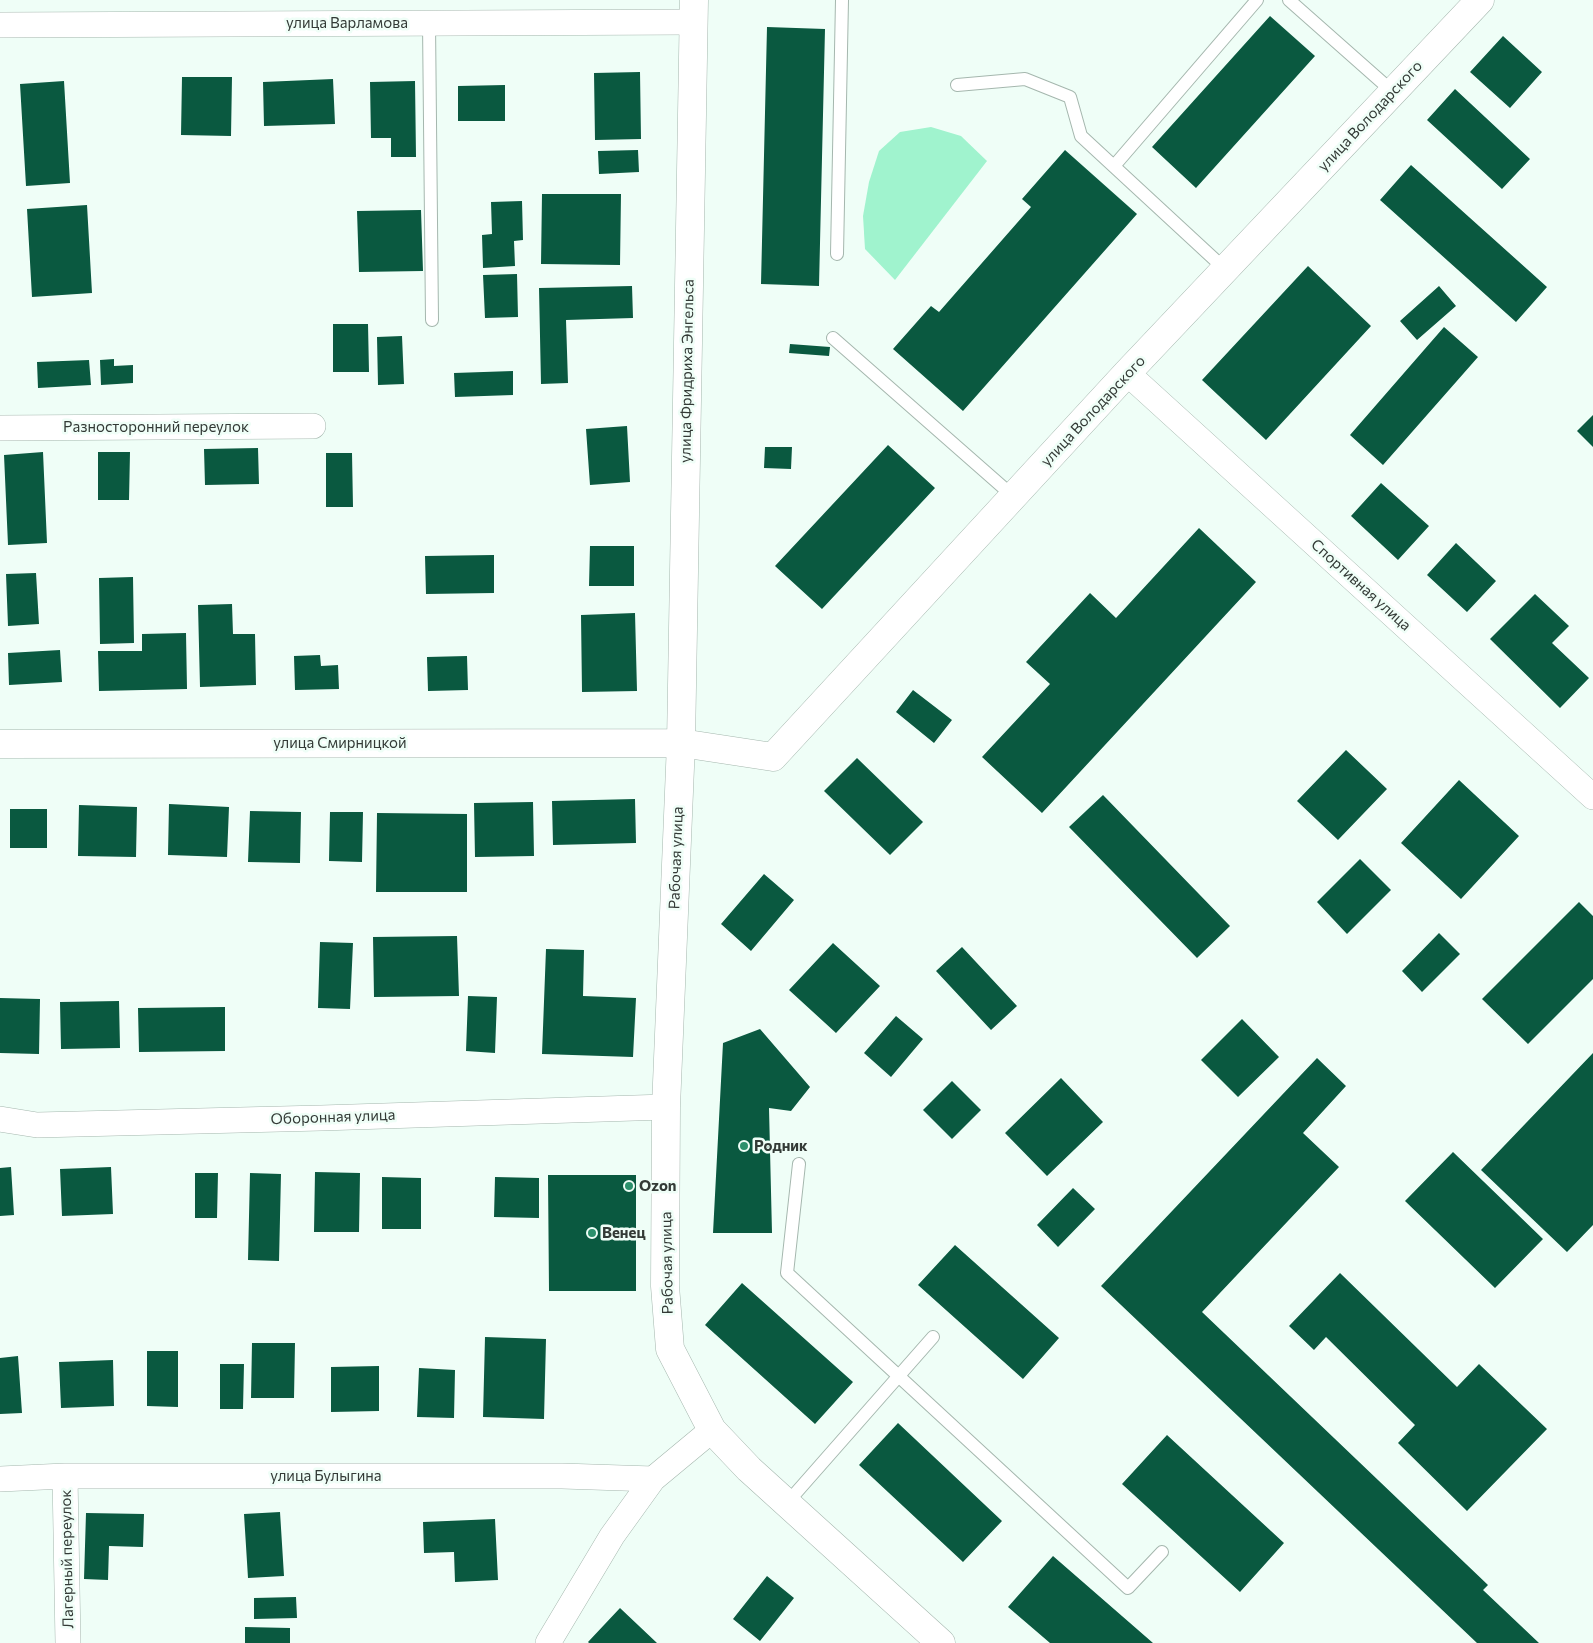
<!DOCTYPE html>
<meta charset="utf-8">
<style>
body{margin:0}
canvas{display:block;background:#effef7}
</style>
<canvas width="1593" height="1643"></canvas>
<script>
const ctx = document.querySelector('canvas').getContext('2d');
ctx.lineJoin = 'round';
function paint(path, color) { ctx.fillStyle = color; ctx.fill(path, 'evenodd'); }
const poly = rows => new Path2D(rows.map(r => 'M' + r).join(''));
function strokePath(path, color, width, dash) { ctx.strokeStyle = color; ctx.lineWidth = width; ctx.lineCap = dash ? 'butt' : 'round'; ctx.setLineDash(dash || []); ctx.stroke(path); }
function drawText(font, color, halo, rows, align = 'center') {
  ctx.font = font + ' Commissioner,sans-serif'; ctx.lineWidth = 5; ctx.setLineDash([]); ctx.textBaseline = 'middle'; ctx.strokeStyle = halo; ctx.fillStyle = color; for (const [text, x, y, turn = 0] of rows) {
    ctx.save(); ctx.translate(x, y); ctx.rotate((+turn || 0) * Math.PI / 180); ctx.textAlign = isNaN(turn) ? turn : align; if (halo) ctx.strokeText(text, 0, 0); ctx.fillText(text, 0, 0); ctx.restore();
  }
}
const green = poly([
 [931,127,961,136,987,161,895,280,865,249,863,216,869,182,879,151,900,132]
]);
const building = poly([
 [1270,16,1315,56,1196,188,1152,147],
 [767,27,825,29,819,286,761,284],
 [1503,36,1542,72,1510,108,1470,72],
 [640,72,641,139,595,140,594,73],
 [182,77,232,77,231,136,181,135],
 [333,79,335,124,264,126,263,82],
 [64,81,70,183,26,186,20,84],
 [415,81,416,157,391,157,391,138,371,138,370,82],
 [505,85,505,121,458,121,458,86],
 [1455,89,1530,159,1502,189,1427,120],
 [638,150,639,172,599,174,598,151],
 [1065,150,1137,214,963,411,893,349,931,306,939,312,1031,207,1022,199],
 [1411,165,1547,287,1516,322,1380,200],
 [542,194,621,194,620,265,541,264],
 [522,201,523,240,514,241,515,266,483,268,482,235,492,234,491,202],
 [87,205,92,293,32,297,27,209],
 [421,210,423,271,359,272,357,211],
 [1308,266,1371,326,1266,440,1202,380],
 [517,274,518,317,485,318,483,275],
 [632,286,633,318,566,320,568,383,541,384,539,288],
 [1439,286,1456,306,1417,340,1400,321],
 [333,324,368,324,369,372,333,372],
 [1444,327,1478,357,1383,465,1350,435],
 [402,336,404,384,378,385,377,337],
 [790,344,830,347,829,356,789,353],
 [114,359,114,366,133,365,133,383,101,385,100,360],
 [89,360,91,385,38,388,37,362],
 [513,371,513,395,455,397,454,373],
 [1593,415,1593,447,1577,431],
 [627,426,630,482,590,485,586,429],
 [888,445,935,488,822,609,775,566],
 [765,447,792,447,791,469,764,468],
 [258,448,259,484,205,485,204,449],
 [43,452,47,543,8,545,4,455],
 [98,452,130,452,129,500,98,500],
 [326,453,352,453,353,507,326,507],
 [1381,483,1429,526,1398,560,1351,516],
 [1199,528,1256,582,1042,813,982,757,1050,684,1026,662,1090,593,1116,618],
 [1456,543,1496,581,1467,612,1427,575],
 [590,546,634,546,634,586,589,586],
 [494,555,494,593,426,594,425,556],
 [36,573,39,624,8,626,6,574],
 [133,577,134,643,100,644,99,578],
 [1535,594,1569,626,1552,643,1589,678,1560,708,1490,639],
 [232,604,233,634,255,634,256,685,200,687,198,605],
 [635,613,637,691,582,692,581,615],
 [186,633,187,689,99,691,98,651,142,651,142,634],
 [60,650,62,682,9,685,8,653],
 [320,655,321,666,338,665,339,689,295,690,294,656],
 [467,656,468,690,428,691,427,657],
 [913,690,952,720,934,743,896,712],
 [1346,750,1387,789,1338,840,1297,801],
 [857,758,923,822,890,855,824,791],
 [1459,780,1519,836,1461,899,1401,843],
 [1103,795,1230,926,1197,958,1069,827],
 [635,799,636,843,553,845,552,801],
 [533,802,534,856,475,857,474,803],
 [169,804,229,807,227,857,168,855],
 [79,805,137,807,136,857,78,856],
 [10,809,47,809,47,848,10,848],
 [250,811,301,812,300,863,248,862],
 [330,812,363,812,362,862,329,861],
 [377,813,467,814,467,892,376,892],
 [1360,859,1391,890,1347,934,1317,902],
 [764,874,794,900,751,951,721,924],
 [1579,902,1593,916,1593,979,1528,1044,1482,999],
 [1439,933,1460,954,1422,992,1402,971],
 [457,936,459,996,374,997,373,937],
 [320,942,353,943,350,1009,318,1008],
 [833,943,880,986,836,1033,789,990],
 [962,947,1017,1006,991,1030,936,971],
 [546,949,584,950,583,996,636,998,633,1057,542,1054],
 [468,996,497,997,495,1053,466,1051],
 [0,998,40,999,39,1054,0,1053],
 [119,1001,120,1048,61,1049,60,1002],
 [225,1007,225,1051,139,1052,138,1008],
 [896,1016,923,1039,891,1077,864,1053],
 [1242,1019,1279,1057,1238,1097,1201,1060],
 [760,1029,810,1087,791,1111,769,1108,772,1233,713,1233,723,1043],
 [1593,1053,1593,1225,1567,1252,1481,1170],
 [1317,1058,1346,1086,1303,1133,1339,1167,1202,1312,1488,1585,1483,1590,1539,1643,1477,1643,1101,1286],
 [1061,1078,1103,1122,1047,1176,1005,1133],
 [952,1081,981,1110,952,1139,923,1110],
 [1453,1152,1543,1239,1495,1288,1405,1201],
 [11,1167,14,1215,0,1216,0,1168],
 [111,1167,113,1214,62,1216,60,1169],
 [315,1172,360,1173,359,1232,314,1232],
 [195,1173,218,1173,217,1218,195,1218],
 [250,1173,281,1174,279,1261,248,1260],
 [548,1175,636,1175,636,1291,549,1291],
 [382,1177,421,1178,421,1229,382,1229],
 [495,1177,539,1178,539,1218,494,1217],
 [1073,1188,1095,1209,1058,1247,1037,1225],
 [955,1245,1059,1338,1023,1379,918,1285],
 [1340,1273,1457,1387,1479,1364,1547,1429,1467,1511,1398,1443,1415,1425,1326,1337,1314,1350,1289,1326],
 [742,1283,853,1382,815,1424,705,1325],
 [485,1337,546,1339,544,1419,483,1417],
 [252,1343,295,1343,294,1398,251,1398],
 [147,1351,178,1351,178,1407,147,1406],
 [18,1356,22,1413,0,1414,0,1358],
 [113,1360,114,1406,61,1408,59,1362],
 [220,1364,244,1364,243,1409,220,1409],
 [379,1366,379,1411,331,1412,331,1367],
 [419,1368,455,1370,454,1418,417,1417],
 [898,1423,1002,1521,963,1562,859,1465],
 [1167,1435,1284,1543,1240,1592,1122,1484],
 [280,1512,284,1576,248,1578,244,1514],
 [86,1513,144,1514,143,1547,109,1546,108,1580,84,1579],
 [495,1519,498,1580,455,1582,454,1552,424,1553,423,1522],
 [1053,1556,1153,1643,1050,1643,1008,1607],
 [767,1576,794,1598,760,1641,733,1619],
 [296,1597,297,1618,254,1619,254,1598],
 [620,1608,657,1643,589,1643,588,1642],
 [245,1627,290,1628,290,1643,245,1643]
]);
const lane = poly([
 [1289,0,1393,92],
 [429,23,432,320],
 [957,85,1025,79,1070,97,1081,136,1226,270],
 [1114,166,1257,0],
 [837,254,842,0],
 [833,338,1014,497],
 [799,1164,787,1273,1128,1588,1162,1552],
 [787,1503,933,1337]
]);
const street = poly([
 [0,25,694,22],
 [1127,373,1593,797],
 [0,428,313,426],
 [0,1119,37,1125,321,1118,666,1107],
 [65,1476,68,1643],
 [0,1479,65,1476,562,1476,653,1479],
 [548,1643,612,1536,653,1479,712,1430]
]);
const secondary = poly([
 [681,743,773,757,1127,373,1480,0]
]);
const primary = poly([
 [694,0,681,743,666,1107,665,1286,670,1349,712,1430,749,1469,941,1643],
 [0,744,681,743]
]);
const markers = [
 [744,1146,5,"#2c906c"],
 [629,1186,5,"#2c906c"],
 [592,1233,5,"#2c906c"]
];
const streetNames = [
 ["улица Варламова",347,23],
 ["улица Володарского",1370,116,-47],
 ["улица Фридриха Энгельса",687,371,-89],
 ["улица Володарского",1093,411,-47],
 ["Разносторонний переулок",156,427],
 ["Спортивная улица",1361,585,42],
 ["улица Смирницкой",340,743],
 ["Рабочая улица",676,858,-88],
 ["Оборонная улица",333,1117,-2],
 ["Рабочая улица",667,1263,-91],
 ["улица Булыгина",326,1476],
 ["Лагерный переулок",67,1559,-91]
];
const poiNames = [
 ["Родник",754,1146],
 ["Ozon",639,1186],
 ["Венец",602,1233]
];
paint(green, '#a0f3ce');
paint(building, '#0a5940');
strokePath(lane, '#a5b7ae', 14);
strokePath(street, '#a5b7ae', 26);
strokePath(secondary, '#a5b7ae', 29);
strokePath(primary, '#a5b7ae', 29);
strokePath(lane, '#fff', 12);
strokePath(street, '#fff', 25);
strokePath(secondary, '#fff', 28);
strokePath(primary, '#fff', 28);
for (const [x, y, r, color] of markers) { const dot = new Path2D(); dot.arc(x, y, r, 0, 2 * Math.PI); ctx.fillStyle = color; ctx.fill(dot); strokePath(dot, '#effef7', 2); }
drawText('15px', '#333a36', '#effef7', streetNames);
drawText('bold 15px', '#333a36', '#effef7', poiNames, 'left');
</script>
